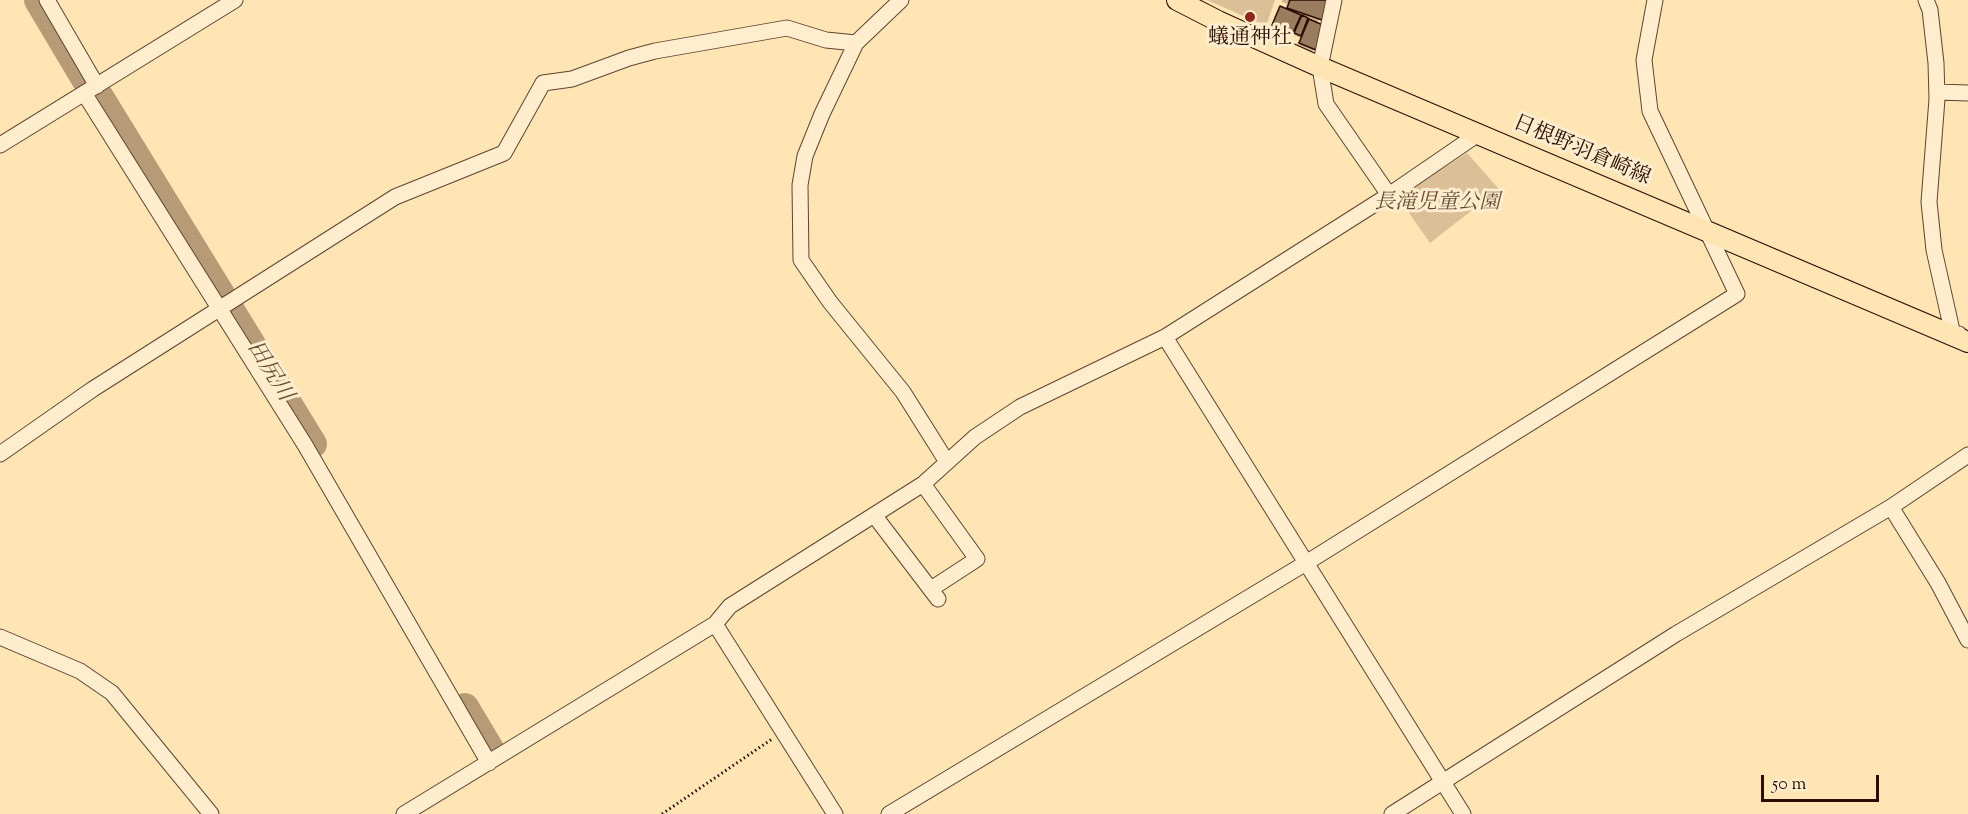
<!DOCTYPE html>
<meta charset="utf-8">
<style>
body{margin:0}
#map{position:relative;width:1968px;height:814px;overflow:hidden;background:#ffe4b4;font-family:"Sorts Mill Goudy",serif}
canvas{display:block}
.scale{position:absolute;left:1761px;top:775px;width:118px;height:27px;box-sizing:border-box;border:3px solid #2c0d01;border-top:0;padding-left:8px;font-size:18px;line-height:21px;white-space:nowrap;color:#2c0d01;-webkit-text-stroke:4px #ffedce;paint-order:stroke}
</style>
<div id="map">
<canvas width="1968" height="814"></canvas>
<div class="scale">50 m</div>
</div>
<script>
const ctx = document.querySelector('canvas').getContext('2d');
ctx.lineJoin = 'round';
function paint(path, color) { ctx.fillStyle = color; ctx.fill(path, 'evenodd'); }
const poly = rows => new Path2D(rows.map(r => 'M' + r).join(''));
function strokePath(path, color, width, dash) { ctx.strokeStyle = color; ctx.lineWidth = width; ctx.lineCap = dash ? 'butt' : 'round'; ctx.setLineDash(dash || []); ctx.stroke(path); }
function drawText(font, color, halo, rows, align = 'center') {
  ctx.font = font + ' "Sorts Mill Goudy","Noto Serif JP",serif'; ctx.lineWidth = 6; ctx.setLineDash([]); ctx.textBaseline = 'middle'; ctx.strokeStyle = halo; ctx.fillStyle = color; for (const [text, x, y, turn = 0] of rows) {
    ctx.save(); ctx.translate(x, y); ctx.rotate((+turn || 0) * Math.PI / 180); ctx.textAlign = isNaN(turn) ? turn : align; if (halo) ctx.strokeText(text, 0, 0); ctx.fillText(text, 0, 0); ctx.restore();
  }
}
const green = poly([
 [1207,0,1275,0,1267,23,1257,22],
 [1467,153,1499,189,1430,243,1398,197]
]);
const shadow = poly([
 [1282,0,1327,0,1320,19,1316,23,1315,49,1311,53,1296,46,1300,38,1294,35,1296,29,1288,36,1270,28,1277,11,1280,8,1285,10,1287,4,1282,2]
]);
const river = poly([
 [38,0,85,79,100,97,313,444],
 [465,707,490,749]
]);
const building = poly([
 [1290,0,1289,0,1328,0,1322,20,1287,8,1290,0],
 [1280,6,1301,15,1293,33,1272,25,1280,6],
 [1302,15,1308,18,1301,36,1294,33,1302,15],
 [1309,19,1323,25,1316,50,1299,43,1309,19]
]);
const path = poly([
 [662,814,772,739]
]);
const minor = poly([
 [47,0,97,86],
 [901,0,856,43,822,114,805,156,800,185,801,260,830,302,903,392,947,462],
 [1334,0,1320,67,1326,104,1389,195],
 [1926,0,1930,10,1936,63,1937,99,1929,202,1934,250,1953,335,1959,334],
 [1937,92,1968,93],
 [84,93,305,445,489,763],
 [0,145,235,0],
 [1165,337,1463,814],
 [0,454,93,389,395,197,504,153,543,83,572,79,629,58,655,51,787,28,826,40,856,43],
 [923,484,977,559,931,589],
 [1891,507,1938,583,1968,640],
 [874,515,938,599],
 [715,624,835,814],
 [0,637,80,671,112,693,211,814],
 [404,814,715,624,730,606,923,484,975,437,1020,407,1165,337,1389,195,1478,134],
 [889,814,1306,563,1737,294,1650,111,1644,60,1655,0],
 [1392,814,1676,634,1891,507,1968,455]
]);
const major = poly([
 [1177,0,1218,21,1320,67,1968,342]
]);
const markers = [
 [1250,17,6,"#8f2418"]
];
const poiNames = [
 ["蟻通神社",1250,39]
];
const streetNames = [
 ["日根野羽倉崎線",1581,152,23]
];
const parkNames = [
 ["長滝児童公園",1437,204]
];
const waterNames = [
 ["田尻川",268,372,58]
];
paint(green, '#dbbf96');
paint(shadow, '#0003');
strokePath(river, '#b79b77', 28);
paint(building, '#9a7d5e');
strokePath(building, '#2c0d01', 1.5);
strokePath(minor, '#61432e', 17);
strokePath(major, '#2c0d01', 22);
strokePath(path, '#2c0d01', 3, [1.5, 3]);
strokePath(minor, '#ffedce', 15);
strokePath(major, '#ffe4b4', 20);
for (const [x, y, r, color] of markers) { const dot = new Path2D(); dot.arc(x, y, r, 0, 2 * Math.PI); ctx.fillStyle = color; ctx.fill(dot); strokePath(dot, '#ffedce', 2); }
drawText('21px', '#2c0d01', '#ffedce', poiNames);
drawText('21px', '#2c0d01', '#ffedce', streetNames);
drawText('italic 21px', '#694b35', '#ffedce', parkNames);
drawText('italic 22px', '#6b4d36', '#ffedce', waterNames);
</script>
